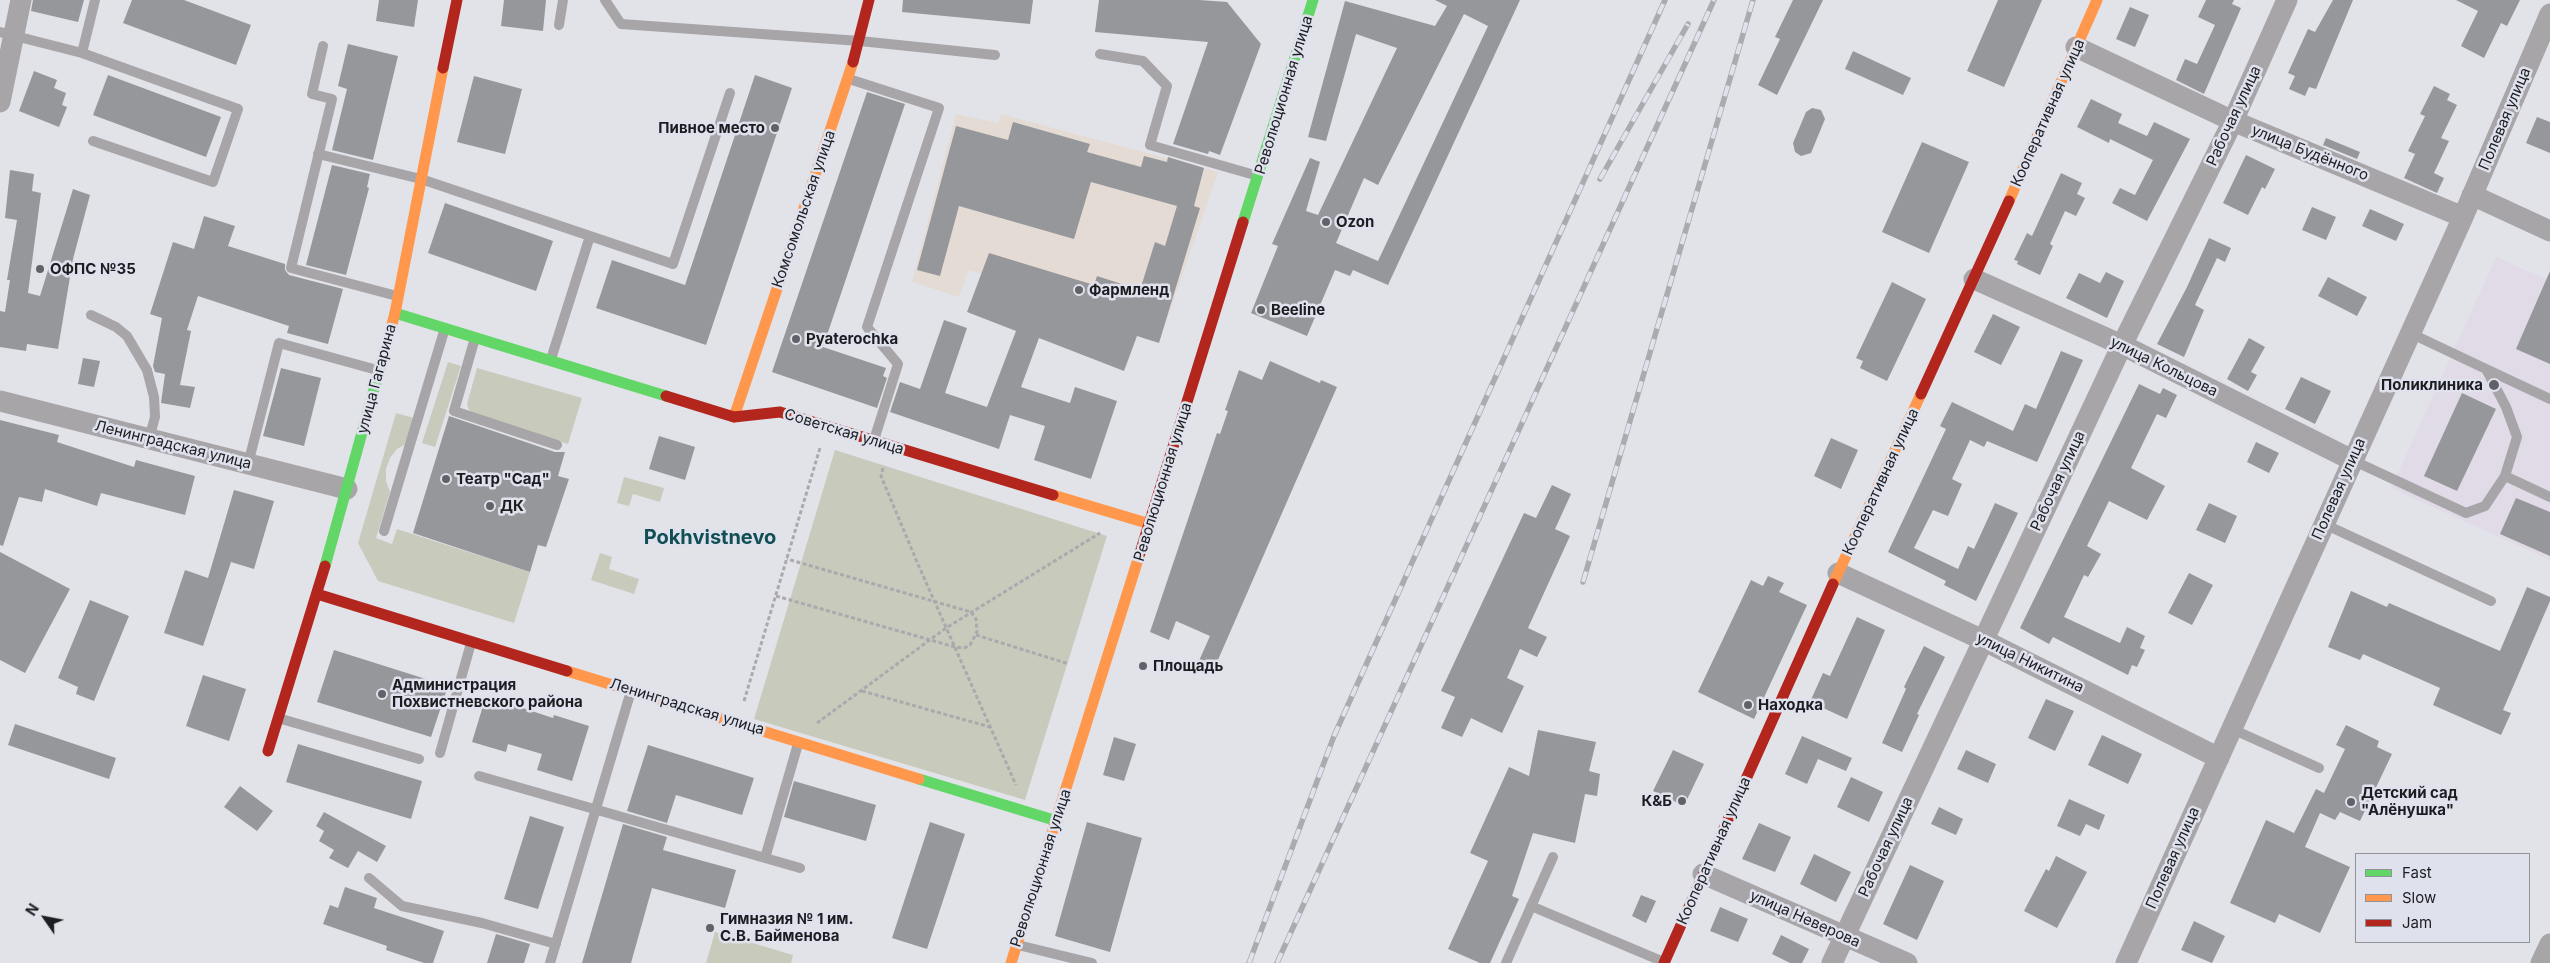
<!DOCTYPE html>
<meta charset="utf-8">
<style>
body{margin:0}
#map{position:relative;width:2550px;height:963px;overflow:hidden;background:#e2e3e9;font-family:Inter,sans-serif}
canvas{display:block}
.legend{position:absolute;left:2355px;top:853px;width:175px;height:90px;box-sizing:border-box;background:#dfe1ec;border:1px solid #91939b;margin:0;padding:6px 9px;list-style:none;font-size:15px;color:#1c1d21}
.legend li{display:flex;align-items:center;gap:10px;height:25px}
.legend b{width:25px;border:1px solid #91939b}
.north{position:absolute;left:20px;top:893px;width:50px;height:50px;-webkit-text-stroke:4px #dfe1ec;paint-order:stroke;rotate:303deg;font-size:14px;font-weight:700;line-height:20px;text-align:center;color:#1c1d21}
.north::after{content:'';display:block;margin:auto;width:18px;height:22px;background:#1c1d21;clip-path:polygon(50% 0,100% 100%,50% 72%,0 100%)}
</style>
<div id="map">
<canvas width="2550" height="963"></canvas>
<ul class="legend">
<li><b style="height:6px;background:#63d668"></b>Fast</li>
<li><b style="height:6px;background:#ff974d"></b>Slow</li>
<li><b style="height:6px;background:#b3261e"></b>Jam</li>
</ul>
<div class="north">N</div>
</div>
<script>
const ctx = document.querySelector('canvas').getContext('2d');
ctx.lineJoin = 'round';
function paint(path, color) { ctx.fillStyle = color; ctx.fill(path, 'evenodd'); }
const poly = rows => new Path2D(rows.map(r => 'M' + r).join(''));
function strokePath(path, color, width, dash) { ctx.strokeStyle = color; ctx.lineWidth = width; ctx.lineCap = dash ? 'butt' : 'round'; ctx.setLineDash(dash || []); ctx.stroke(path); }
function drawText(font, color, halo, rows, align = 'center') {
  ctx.font = font + ' Inter,sans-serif'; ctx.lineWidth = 5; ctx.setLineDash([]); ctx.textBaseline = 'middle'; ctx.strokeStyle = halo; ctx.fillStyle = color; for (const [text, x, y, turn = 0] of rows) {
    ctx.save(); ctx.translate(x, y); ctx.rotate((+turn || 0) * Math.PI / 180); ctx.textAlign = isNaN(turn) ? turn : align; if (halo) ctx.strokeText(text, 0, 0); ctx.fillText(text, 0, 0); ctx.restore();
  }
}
const commercial = poly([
 [956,114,998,123,1001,114,1218,172,1159,343,1068,313,1053,296,969,270,959,297,912,282]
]);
const medical = poly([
 [2496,257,2550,281,2550,560,2391,488]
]);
const green = poly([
 [448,362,461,366,435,447,422,443],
 [477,368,582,398,568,444,475,414,469,410,467,404],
 [396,413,414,418,406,444,397,449,390,458,386,469,386,481,390,492,376,538,392,544,397,529,530,572,514,623,378,581,358,543],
 [835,450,1107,536,1025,800,754,719],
 [624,477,664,488,660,502,633,494,629,506,617,503],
 [600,553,612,557,609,569,639,579,634,594,591,580],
 [715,932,793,955,791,963,706,963]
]);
const building = poly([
 [33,0,84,0,78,22,31,11],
 [132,0,184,0,251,25,236,65,123,23],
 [379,0,418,0,414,27,376,21],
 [504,0,546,0,543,31,501,26],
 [903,0,1033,0,1030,24,902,12],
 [1099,0,1199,0,1227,2,1261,44,1220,155,1209,151,1208,154,1173,144,1208,42,1095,32],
 [1435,0,1520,0,1388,285,1353,270,1350,276,1335,270,1307,336,1251,313,1278,246,1272,244,1310,158,1320,162,1306,211,1318,215,1397,48,1356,34,1326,141,1308,137,1345,1,1435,26,1447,6],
 [1464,14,1488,26,1378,261,1336,243,1364,178,1378,185],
 [1793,0,1823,0,1777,95,1758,85,1780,39,1775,37],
 [1998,0,2042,0,2004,87,1967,71],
 [2206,0,2234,0,2232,4,2241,8,2204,94,2176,80,2185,59,2197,64,2215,25,2198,17],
 [2333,0,2353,0,2316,89,2309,87,2305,96,2289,89,2295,76,2288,73,2308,29,2315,32],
 [2456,0,2520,0,2507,26,2501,23,2484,58,2461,46,2478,11],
 [2130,7,2149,15,2135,47,2116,39],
 [348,44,398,56,373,160,332,150,347,89,338,86],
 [1853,51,1911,78,1903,95,1845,69],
 [34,71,57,80,54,88,66,93,62,105,67,107,59,127,19,111],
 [108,75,221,117,206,157,93,115],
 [755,75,792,88,706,345,596,308,612,260,685,285],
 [474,76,522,89,505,154,457,142],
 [2434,86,2450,94,2447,100,2457,105,2441,138,2449,141,2434,173,2444,178,2437,193,2404,178,2415,154,2408,151,2425,116,2420,114],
 [867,92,905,104,823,347,886,368,883,376,887,378,877,408,772,372],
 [2091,99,2122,114,2118,123,2147,136,2154,122,2190,139,2147,221,2112,203,2120,188,2135,195,2153,160,2110,139,2109,143,2077,127],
 [1812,108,1821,110,1825,119,1811,153,1801,156,1795,152,1793,143,1806,112],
 [2537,117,2550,122,2550,153,2526,143],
 [1013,122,1090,144,1087,152,1141,167,1144,156,1167,162,1168,157,1204,168,1194,206,1200,208,1159,343,1137,336,1124,371,1039,338,1021,387,1070,403,1075,387,1117,401,1091,479,1034,460,1045,426,1010,415,999,449,890,412,900,382,920,389,944,320,967,328,945,393,987,407,1016,331,967,312,989,253,1094,285,1097,276,1140,290,1155,242,1165,246,1177,206,1091,182,1074,239,959,206,940,276,917,270,956,126,1008,140],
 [2326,138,2360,152,2357,159,2323,145],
 [1922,142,1969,162,1929,253,1882,232],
 [2246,155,2275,169,2265,189,2262,187,2248,215,2223,203],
 [332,165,370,174,367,187,369,188,346,275,306,265],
 [10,170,34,174,32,191,41,193,28,293,40,296,73,189,90,195,73,259,58,349,27,344,26,351,0,347,0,311,5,312,10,280,7,280,17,220,5,218],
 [2061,173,2082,183,2077,194,2085,198,2076,216,2065,211,2050,244,2053,246,2040,275,2017,264,2018,261,2014,260,2027,233,2032,236],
 [445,203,553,241,536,291,428,253],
 [2312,207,2336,217,2326,240,2302,230],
 [2370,209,2404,224,2396,241,2362,226],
 [204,216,235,226,228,246,285,264,285,270,289,275,343,289,328,344,287,333,289,326,198,296,187,330,191,331,180,385,195,387,190,408,161,403,165,374,155,372,153,366,162,318,150,314,173,242,194,249],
 [2209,238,2231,248,2225,262,2217,258,2195,305,2204,310,2184,357,2157,344,2187,287],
 [2550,271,2550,364,2516,349],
 [2106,272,2124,281,2107,318,2066,298,2079,273,2100,283],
 [2328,277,2367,297,2357,316,2318,296],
 [1892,282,1926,299,1887,381,1860,368,1863,361,1856,358],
 [1993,314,2020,327,2001,365,1974,352],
 [2249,338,2265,347,2251,372,2257,375,2248,391,2227,379],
 [2061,351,2083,360,2037,462,1987,441,1984,447,1970,440,1952,479,1962,484,1948,516,1933,510,1914,548,1958,569,1968,546,1974,549,1995,503,2018,513,1976,601,1944,585,1946,581,1888,552,1946,429,1940,426,1952,402,2013,431,2025,404,2036,409],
 [83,358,100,361,94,387,78,384],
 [1270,361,1320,383,1321,380,1337,387,1214,669,1198,663,1210,636,1176,621,1169,640,1150,632,1217,433,1220,434,1228,411,1225,410,1239,370,1262,380],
 [281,368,321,378,304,446,263,436],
 [2301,377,2331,391,2315,424,2285,409],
 [2139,384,2160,394,2163,388,2177,395,2166,418,2157,414,2131,468,2165,486,2147,520,2109,501,2087,546,2101,554,2088,577,2084,575,2064,617,2120,643,2127,627,2145,636,2140,648,2145,650,2137,667,2132,665,2128,675,2053,637,2049,644,2020,628],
 [2462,393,2496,409,2457,491,2424,476],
 [449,416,555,452,565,452,558,476,569,479,546,547,538,545,530,572,413,533],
 [0,420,59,435,57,442,134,467,136,460,195,476,185,515,101,493,97,506,45,489,42,502,19,497,3,546,0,545],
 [659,436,695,447,685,480,649,469],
 [1831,438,1858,450,1841,489,1814,476],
 [2256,442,2279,453,2269,473,2247,462],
 [1552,485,1571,494,1555,529,1570,536,1528,628,1547,637,1537,657,1520,649,1507,678,1524,686,1502,733,1471,718,1462,737,1441,728,1455,697,1441,691,1524,513,1536,518],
 [234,490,274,501,254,569,231,562,203,646,164,633,185,570,208,578],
 [2516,498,2550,512,2550,556,2500,534],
 [2209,503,2237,516,2225,543,2196,530],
 [0,552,70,589,25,673,0,660],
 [2189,573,2213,585,2192,625,2168,613],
 [1768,576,1784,583,1779,592,1807,605,1754,719,1698,692,1751,580,1763,586],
 [2527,587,2550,597,2550,601,2503,710,2511,713,2501,735,2433,705,2440,688,2363,654,2360,660,2328,647,2351,591,2387,607,2389,603,2500,651],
 [90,600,129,616,94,701,76,694,78,687,58,678],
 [1857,617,1885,630,1847,719,1810,702,1823,673,1830,676],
 [1924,646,1945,657,1917,714,1919,715,1902,752,1882,743,1906,689,1904,687],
 [334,650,448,686,431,737,317,702],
 [203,675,246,689,229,741,186,726],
 [486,696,553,718,554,715,589,726,572,781,537,770,542,754,508,744,506,752,472,742],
 [2046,699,2074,711,2055,751,2028,738],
 [15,724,116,758,109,779,8,745],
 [2346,725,2379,741,2377,747,2392,754,2360,821,2340,812,2335,820,2320,813,2305,847,2350,867,2320,933,2279,914,2275,923,2230,903,2266,820,2294,833,2316,789,2324,793,2345,749,2336,745],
 [1538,730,1596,742,1589,771,1600,774,1597,796,1585,794,1575,843,1533,833,1512,896,1519,899,1490,963,1480,963,1448,949,1488,861,1470,853,1509,767,1529,776],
 [2102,735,2142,754,2128,784,2088,765],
 [1802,736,1852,758,1846,771,1818,759,1807,784,1785,774],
 [1114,737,1136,744,1124,781,1103,775],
 [298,744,422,781,411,819,286,782],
 [648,745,754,778,742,815,676,795,667,823,627,811],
 [1673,750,1704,764,1684,806,1653,791],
 [1966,750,1996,764,1988,783,1957,769],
 [1851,777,1883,792,1869,822,1837,807],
 [794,781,876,805,866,841,784,817],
 [240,786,273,811,257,831,224,807],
 [2069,799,2105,815,2099,830,2086,824,2080,836,2057,826],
 [1939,807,1963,819,1956,835,1931,824],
 [324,812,386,846,377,862,358,851,348,868,329,858,334,850,319,841,324,831,316,826],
 [530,816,564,827,538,909,504,899],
 [930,822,965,834,927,949,892,938],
 [1087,822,1142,838,1110,952,1055,936],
 [1759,823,1791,837,1775,872,1742,859],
 [623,824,667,837,663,850,736,870,725,908,652,888,631,963,582,963],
 [1814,854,1851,872,1836,902,1800,884],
 [2056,856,2087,872,2057,928,2024,911,2046,869,2049,871],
 [1910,865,1944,881,1917,940,1883,924],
 [345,887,377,898,374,908,444,931,433,963,424,963,386,950,387,946,323,924,330,905,338,908],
 [1641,895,1656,901,1646,923,1632,916],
 [1720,907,1748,919,1738,942,1710,931],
 [2194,921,2225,936,2212,963,2181,950],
 [496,934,530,944,524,963,487,963],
 [1781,935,1809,949,1802,963,1790,963,1772,954]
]);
const path = poly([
 [883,468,881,476,917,562,1016,785],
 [776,596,955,647,964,648,970,645,977,632,976,619,971,612,787,559],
 [976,635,1069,664],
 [862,691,990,727],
 [744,701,820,448],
 [817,723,946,628,1100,533]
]);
const lane = poly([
 [605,0,621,24,860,41,995,55],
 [559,25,563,0],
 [0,32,82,53,238,109,213,182,93,141],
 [323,46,312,94,332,99,291,268,397,296],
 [82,53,95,0],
 [1100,54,1143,61,1167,86,1150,145,1258,176],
 [849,79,939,108,867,327,898,364,874,440],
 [318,154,421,179,673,264,730,93],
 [91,315,116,327,127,336,147,370,154,397,155,417,149,439],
 [475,338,454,411,557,445],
 [551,359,590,236],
 [2486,369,2550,399],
 [2352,460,2466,513,2485,506,2505,476,2517,437,2506,407,2486,369,2410,333],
 [248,464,279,343,377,370],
 [2505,476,2550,497],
 [2324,524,2491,601],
 [384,531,445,328],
 [278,718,419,759],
 [2232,729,2319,768],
 [440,753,471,643],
 [479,776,800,868],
 [765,858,798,744],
 [369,878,402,906,482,923,556,944],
 [1531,906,1664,962],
 [1018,945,1092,963],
 [550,963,631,691],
 [1506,963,1553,857]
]);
const street = poly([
 [2076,47,2233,121,2463,217],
 [0,102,21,0],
 [2472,195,2550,231],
 [1974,279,2122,345,2352,460],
 [0,401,347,489],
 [1838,573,1983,640,2219,758],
 [1703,874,1907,963],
 [1832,963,2122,345,2233,121,2287,0],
 [2126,963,2463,217,2550,14],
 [2541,963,2550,944]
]);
const fast = poly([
 [1243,222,1313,0],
 [395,313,666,396],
 [325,566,388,339],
 [919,779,1057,821]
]);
const slow = poly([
 [2009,201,2097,0],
 [388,339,395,313,443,68],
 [734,417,853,62],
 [1053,495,1150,524],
 [1833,584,1921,394],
 [567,671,919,779],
 [1011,963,1140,553]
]);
const jam = poly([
 [853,62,869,0],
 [443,68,457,0],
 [1921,394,2009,201],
 [666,396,734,417,780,412,1053,495],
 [1140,553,1243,222],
 [317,594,567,671],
 [268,751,325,566],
 [1664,963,1833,584]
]);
const rail = poly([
 [1600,179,1688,24],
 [1583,582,1753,0],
 [1249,963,1334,736,1665,0],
 [1277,963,1714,0]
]);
const markers = [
 [775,128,5,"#616267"],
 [1326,222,5,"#616267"],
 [40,269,5,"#616267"],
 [1079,290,5,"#616267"],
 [1261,310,5,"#616267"],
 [796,339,5,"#616267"],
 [2494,385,6,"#616267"],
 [446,479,5,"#616267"],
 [490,506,5,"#616267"],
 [1143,666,5,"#616267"],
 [382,694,5,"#616267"],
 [1748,705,5,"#616267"],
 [1682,801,5,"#616267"],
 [2351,802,5,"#616267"],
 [710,928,5,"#616267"]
];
const streetNames = [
 ["Революционная улица",1284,95,-73],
 ["Кооперативная улица",2048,113,-66],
 ["Рабочая улица",2234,116,-65],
 ["Полевая улица",2505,119,-67],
 ["улица Будённого",2310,153,22],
 ["Комсомольская улица",804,209,-71],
 ["улица Кольцова",2164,367,26],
 ["улица Гагарина",377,379,-75],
 ["Советская улица",844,432,17],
 ["Ленинградская улица",173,445,14],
 ["Рабочая улица",2058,481,-65],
 ["Революционная улица",1163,482,-73],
 ["Кооперативная улица",1881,482,-65],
 ["Полевая улица",2339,489,-66],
 ["улица Никитина",2030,663,26],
 ["Ленинградская улица",687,707,17],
 ["Рабочая улица",1886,847,-65],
 ["Кооперативная улица",1714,851,-66],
 ["Полевая улица",2173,858,-66],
 ["Революционная улица",1041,868,-72],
 ["улица Неверова",1805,919,24]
];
const poiNames = [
 ["Пивное место",765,128,"right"],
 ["Ozon",1336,222],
 ["ОФПС №35",50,269],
 ["Фармленд",1089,290],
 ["Beeline",1271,310],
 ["Pyaterochka",806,339],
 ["Поликлиника",2483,385,"right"],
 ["Театр \"Сад\"",456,479],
 ["ДК",500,506],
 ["Площадь",1153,666],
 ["Администрация",392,685],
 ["Похвистневского района",392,702],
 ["Находка",1758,705],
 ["Детский сад",2361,793],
 ["\"Алёнушка\"",2361,810],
 ["К&Б",1672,801,"right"],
 ["Гимназия № 1 им.",720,919],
 ["С.В. Байменова",720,936]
];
const districtNames = [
 ["Pokhvistnevo",710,538]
];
paint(commercial, '#e4dbd4');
paint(medical, '#e1dae7');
paint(green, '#c8cabc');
paint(building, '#96979b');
strokePath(path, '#aba9ad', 3, [4, 2.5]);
strokePath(lane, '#a8a5a9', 10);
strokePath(street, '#a8a5a9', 21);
strokePath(fast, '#63d668', 11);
strokePath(slow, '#ff974d', 11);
strokePath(jam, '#b3261e', 11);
strokePath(rail, '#ababaf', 5.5);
strokePath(rail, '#dfe1ec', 4, [11]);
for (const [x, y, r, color] of markers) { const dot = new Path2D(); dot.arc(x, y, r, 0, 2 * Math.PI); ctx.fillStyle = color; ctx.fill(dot); strokePath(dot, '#dfe1ec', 2); }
drawText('15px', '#1c1d21', '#dfe1ec', streetNames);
drawText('bold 15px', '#1c1d21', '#dfe1ec', poiNames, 'left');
drawText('bold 20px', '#124f55', '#dfe1ec', districtNames);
</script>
